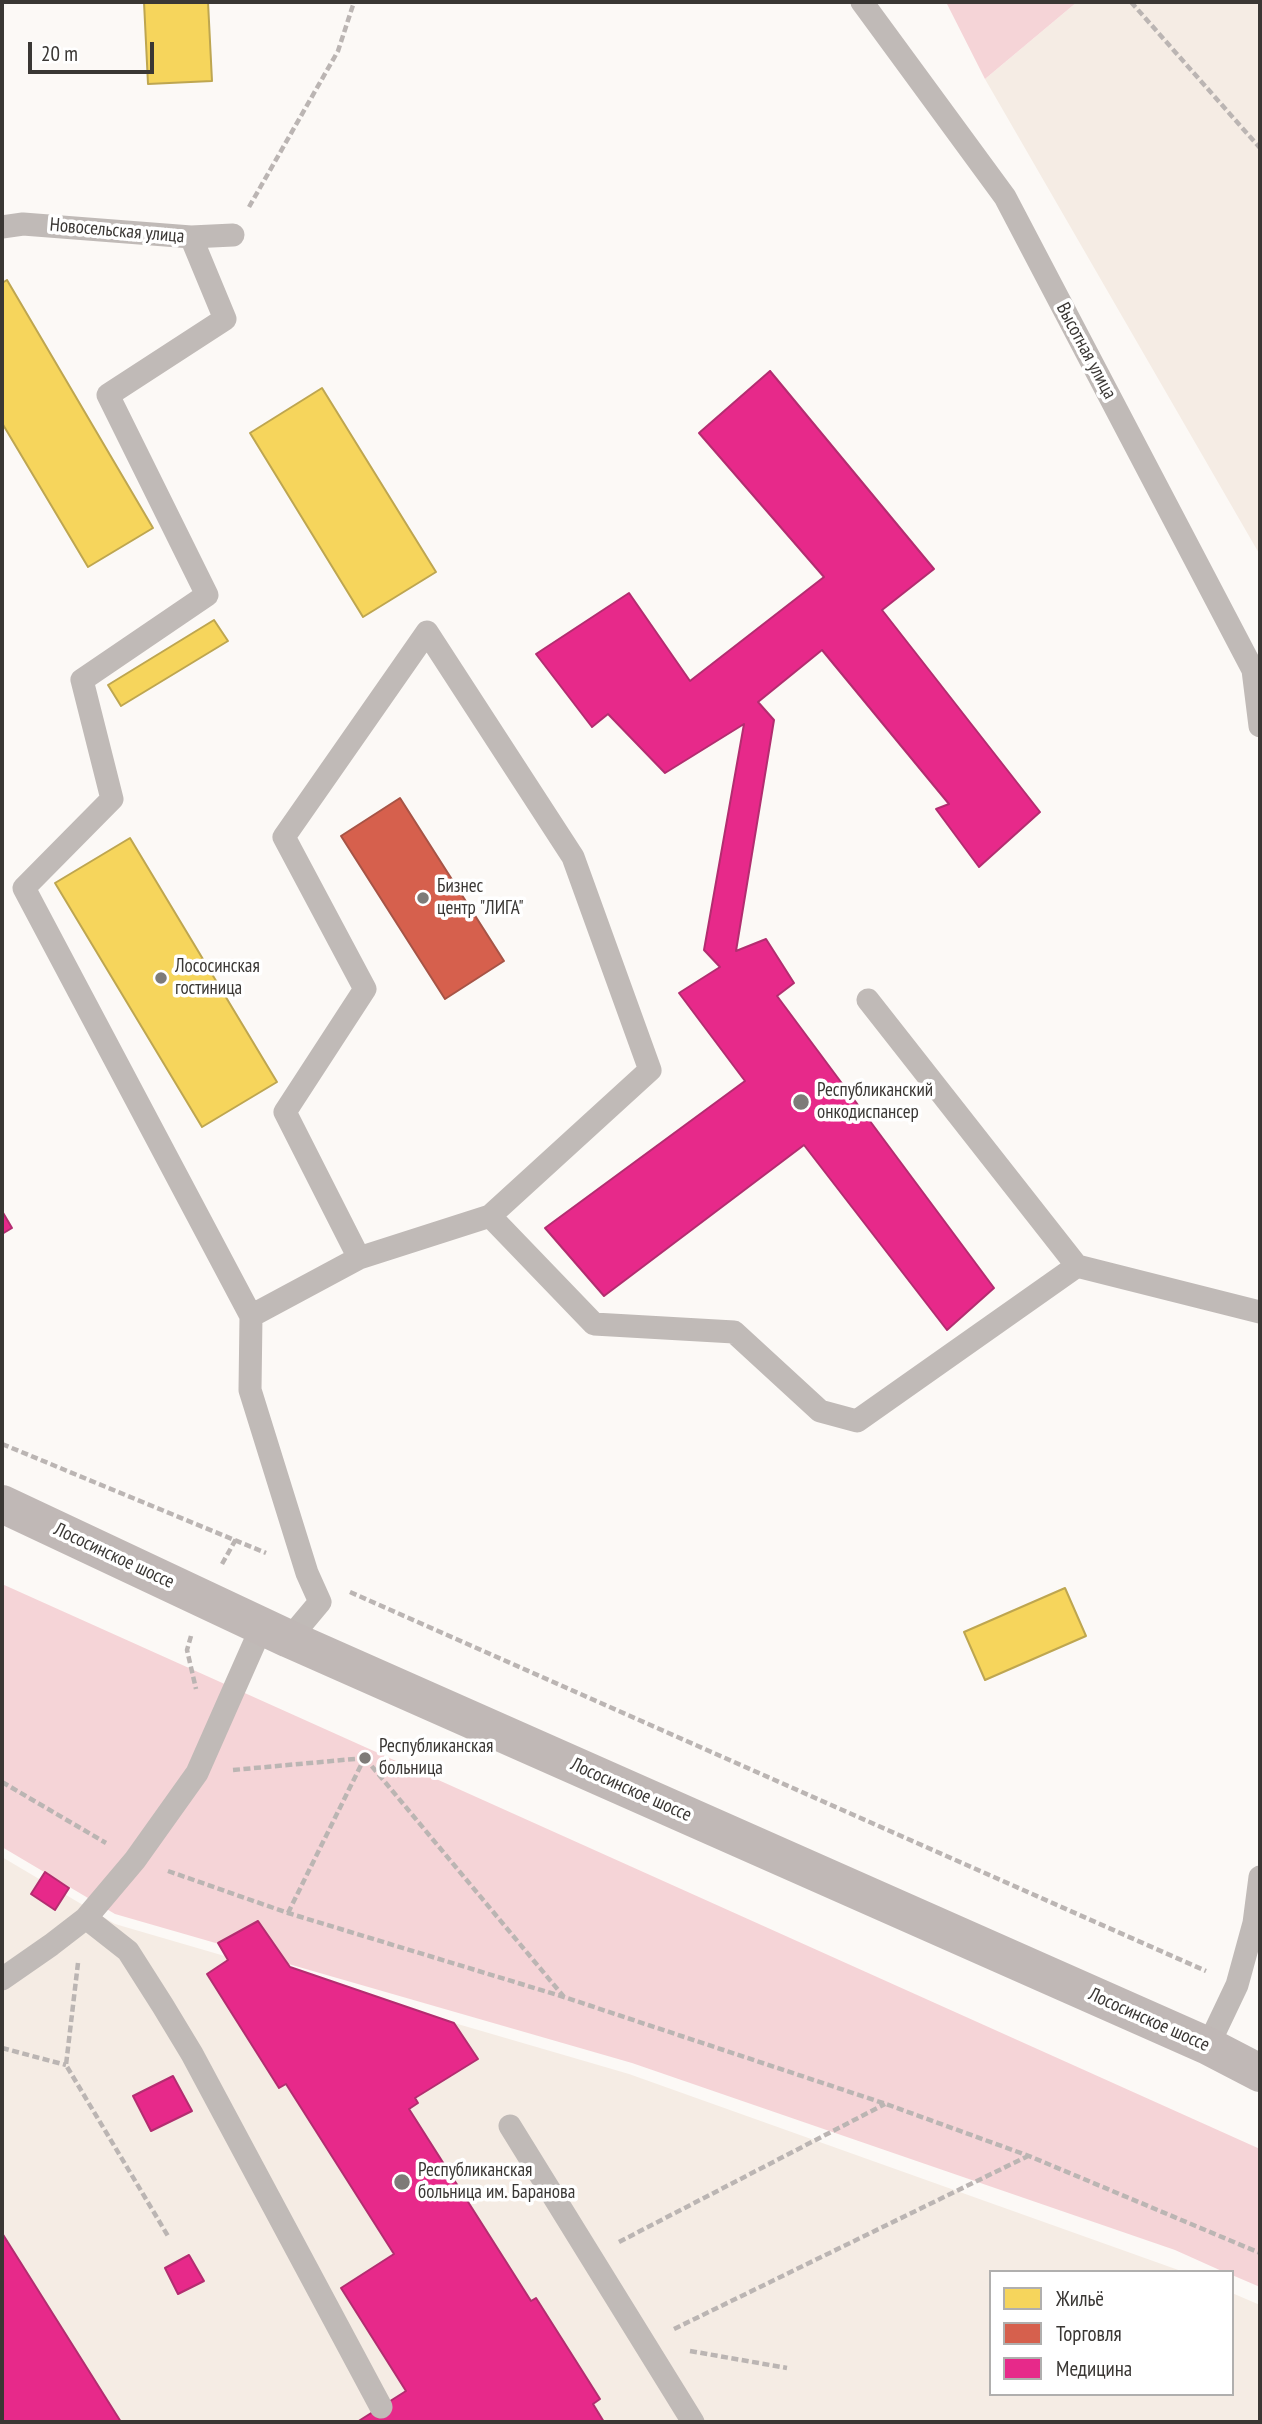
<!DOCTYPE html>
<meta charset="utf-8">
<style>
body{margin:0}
#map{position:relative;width:1262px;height:2424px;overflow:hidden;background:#fcf9f6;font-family:"PT Sans Narrow",sans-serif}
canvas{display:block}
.frame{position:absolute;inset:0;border:4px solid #3a3734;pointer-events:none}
.legend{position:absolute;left:989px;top:2270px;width:245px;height:126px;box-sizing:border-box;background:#fff;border:2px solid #b0afae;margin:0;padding:9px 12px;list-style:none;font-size:21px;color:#3a3734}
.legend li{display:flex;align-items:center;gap:14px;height:35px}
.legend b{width:35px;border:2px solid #b0afae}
.scale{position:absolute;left:28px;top:42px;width:126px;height:32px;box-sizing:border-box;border:4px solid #3a3734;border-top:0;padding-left:9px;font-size:21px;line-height:24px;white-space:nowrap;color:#3a3734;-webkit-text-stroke:5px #fff;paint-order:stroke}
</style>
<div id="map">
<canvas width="1262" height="2424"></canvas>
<div class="frame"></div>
<ul class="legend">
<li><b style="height:19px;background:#f6d55c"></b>Жильё</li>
<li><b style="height:19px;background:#d6604d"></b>Торговля</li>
<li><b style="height:19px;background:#e7298a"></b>Медицина</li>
</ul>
<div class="scale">20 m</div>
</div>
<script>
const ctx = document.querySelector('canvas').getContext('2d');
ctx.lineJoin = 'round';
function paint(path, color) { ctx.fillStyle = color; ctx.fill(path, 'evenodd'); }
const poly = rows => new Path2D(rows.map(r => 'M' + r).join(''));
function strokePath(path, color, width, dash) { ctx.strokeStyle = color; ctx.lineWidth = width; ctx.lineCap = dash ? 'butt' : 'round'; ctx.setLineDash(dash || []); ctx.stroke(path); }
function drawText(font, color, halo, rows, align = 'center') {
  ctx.font = font + ' "PT Sans Narrow",sans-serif'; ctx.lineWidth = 7; ctx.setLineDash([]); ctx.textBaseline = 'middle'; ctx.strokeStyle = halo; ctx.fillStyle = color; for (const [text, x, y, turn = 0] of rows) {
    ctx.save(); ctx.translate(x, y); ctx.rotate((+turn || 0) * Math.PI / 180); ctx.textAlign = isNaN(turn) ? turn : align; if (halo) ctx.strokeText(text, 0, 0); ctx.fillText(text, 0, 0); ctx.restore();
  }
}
const built = poly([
 [1077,2,1260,2,1260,555,985,79],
 [2,1857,115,1924,629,2074,1184,2272,991,2272,991,2394,1232,2394,1232,2293,1260,2305,1260,2422,2,2422]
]);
const green = poly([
 [946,2,1077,2,985,79],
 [2,1584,1260,2149,1260,2287,1232,2275,1232,2272,1224,2272,1175,2250,632,2063,115,1914,2,1847]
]);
const homes = poly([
 [144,2,208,2,212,81,148,84,144,2],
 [7,280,153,528,88,567,2,423,2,283,7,280],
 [322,388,436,572,363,617,250,433,322,388],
 [214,620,228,641,121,706,108,685,214,620],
 [130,838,277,1082,202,1127,55,883,130,838],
 [1065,1588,1086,1636,985,1680,964,1632,1065,1588]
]);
const shops = poly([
 [400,798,504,961,445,999,341,836,400,798]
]);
const health = poly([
 [770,371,934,569,882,610,1040,812,979,867,936,809,949,804,822,650,758,702,774,720,736,951,766,939,794,983,777,996,994,1288,947,1330,804,1145,604,1296,545,1228,745,1081,679,993,720,967,704,950,744,724,665,773,608,714,592,727,536,654,629,593,690,681,824,577,699,433,770,371],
 [2,1211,12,1228,2,1234,2,1211],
 [45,1872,69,1888,55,1910,31,1894,45,1872],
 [258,1921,290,1967,454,2023,478,2059,415,2098,418,2103,409,2109,531,2301,536,2298,600,2399,593,2404,604,2422,357,2422,406,2391,341,2288,394,2254,286,2084,279,2088,207,1974,228,1960,218,1943,258,1921],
 [173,2076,192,2111,151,2131,133,2096,173,2076],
 [2,2233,121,2422,2,2422,2,2233],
 [189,2255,204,2281,178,2294,165,2268,189,2255]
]);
const path = poly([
 [1131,2,1260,148],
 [249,207,338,51,354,2],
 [2,1444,266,1553],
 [222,1564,236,1539],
 [350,1592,1206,1971],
 [191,1636,187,1650,196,1689],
 [365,1758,564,1997],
 [233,1770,365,1758],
 [2,1782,106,1843],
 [168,1871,288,1913,564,1997,886,2104,1029,2156,1260,2253],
 [288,1913,364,1759],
 [78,1963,66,2065,168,2236],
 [2,2048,66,2065],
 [619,2242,885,2104],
 [674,2329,1028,2156],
 [690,2351,787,2368]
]);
const lane = poly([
 [862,2,1005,197,1253,670,1260,726],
 [2,227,23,224,191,237,233,235],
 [191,237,225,319,108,395,207,595,82,680,112,799,24,888,251,1316,250,1390,307,1573,320,1602,289,1639],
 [868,1000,1077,1266,1260,1312],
 [490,1216,594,1324,734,1332,820,1411,857,1421,1077,1266],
 [251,1316,359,1258,490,1216,650,1070,573,857,427,632,284,837,365,989,285,1112,359,1258],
 [86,1918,128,1951,163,2006,192,2054,381,2407],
 [2,1979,51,1945,86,1918,135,1860,197,1773,262,1626],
 [1208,2046,1237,1985,1254,1923,1260,1877],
 [510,2126,693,2422]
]);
const secondary = poly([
 [2,1504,289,1639,1208,2046,1260,2073]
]);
const markers = [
 [423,898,7,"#7e7b78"],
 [161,978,7,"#7e7b78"],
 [801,1102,9,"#7e7b78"],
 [365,1758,7,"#7e7b78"],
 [402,2182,9,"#7e7b78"]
];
const streetNames = [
 ["Новосельская улица",117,231,5],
 ["Высотная улица",1086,351,62],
 ["Лососинское шоссе",114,1556,25],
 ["Лососинское шоссе",631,1790,24],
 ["Лососинское шоссе",1149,2020,24]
];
const poiNames = [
 ["Бизнес",437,887],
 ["центр \"ЛИГА\"",437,909],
 ["Лососинская",175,967],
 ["гостиница",175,989],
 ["Республиканский",817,1091],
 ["онкодиспансер",817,1113],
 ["Республиканская",379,1747],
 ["больница",379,1769],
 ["Республиканская",418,2171],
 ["больница им. Баранова",418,2193]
];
paint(built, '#f5ece4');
paint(green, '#f5d4d7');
paint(homes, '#f6d55c');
strokePath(homes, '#bea650', 2);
paint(shops, '#d6604d');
strokePath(shops, '#a75446', 2);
paint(health, '#e7298a');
strokePath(health, '#b32d70', 2);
strokePath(path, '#bbb5b3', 4.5, [7, 3.5]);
strokePath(lane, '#c0bab7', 23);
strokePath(secondary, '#c0b8b6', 38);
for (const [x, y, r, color] of markers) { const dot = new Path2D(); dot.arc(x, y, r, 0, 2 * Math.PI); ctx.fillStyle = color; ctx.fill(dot); strokePath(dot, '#fff', 2.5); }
drawText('19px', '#3a3734', '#fff', streetNames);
drawText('19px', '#3a3734', '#fff', poiNames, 'left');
</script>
